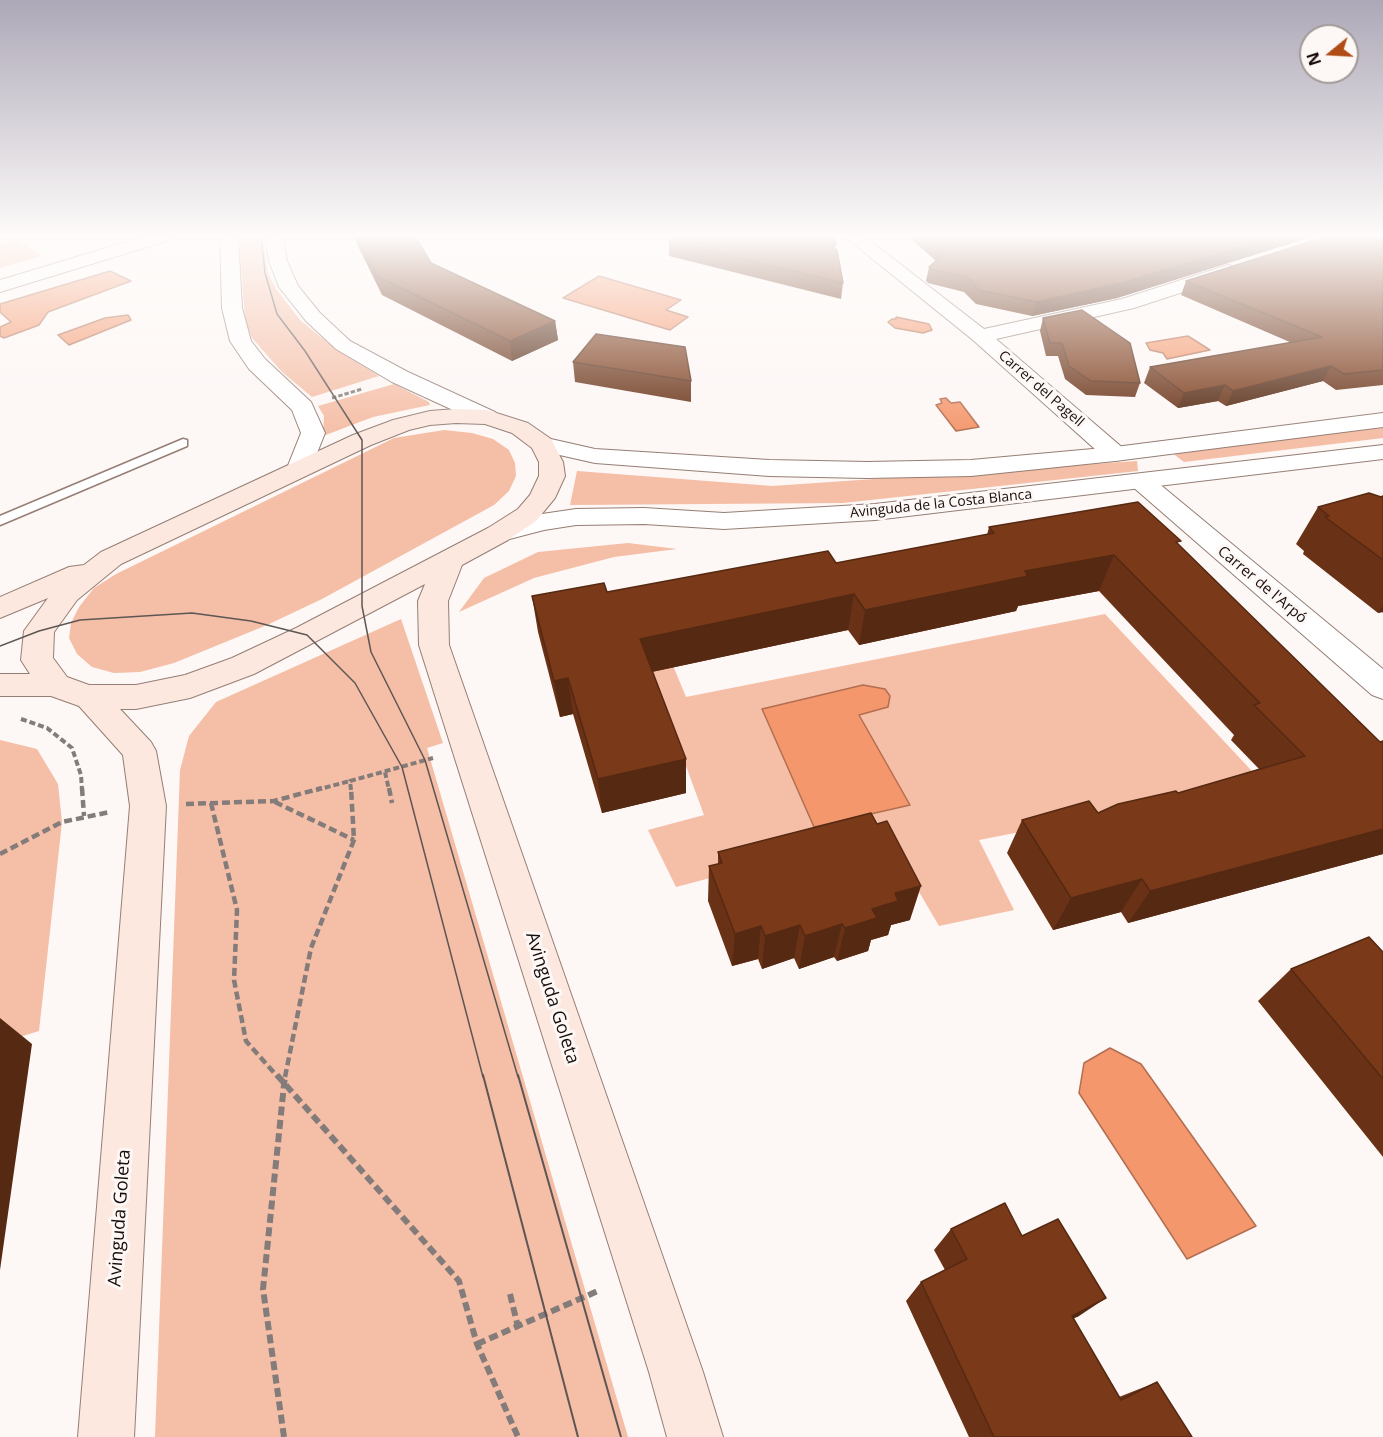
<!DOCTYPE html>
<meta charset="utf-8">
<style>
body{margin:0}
#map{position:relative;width:1383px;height:1437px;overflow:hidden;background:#fdf7f5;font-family:"Open Sans",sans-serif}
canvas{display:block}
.north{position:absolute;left:1299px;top:24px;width:60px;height:60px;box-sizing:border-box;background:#fdf7f5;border:2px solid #a19a97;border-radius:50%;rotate:252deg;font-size:16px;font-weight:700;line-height:24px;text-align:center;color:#170e0b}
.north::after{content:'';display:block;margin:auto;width:21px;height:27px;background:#b04d16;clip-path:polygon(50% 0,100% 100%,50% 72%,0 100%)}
</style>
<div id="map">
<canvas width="1383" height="1437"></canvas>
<div class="north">N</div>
</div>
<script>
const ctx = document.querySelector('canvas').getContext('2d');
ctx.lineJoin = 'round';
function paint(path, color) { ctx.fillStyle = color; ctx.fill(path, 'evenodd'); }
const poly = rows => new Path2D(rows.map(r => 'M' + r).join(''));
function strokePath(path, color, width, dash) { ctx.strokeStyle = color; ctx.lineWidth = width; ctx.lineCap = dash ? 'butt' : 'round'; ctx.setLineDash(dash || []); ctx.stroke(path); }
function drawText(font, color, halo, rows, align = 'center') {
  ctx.font = font + ' "Open Sans",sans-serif'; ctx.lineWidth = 6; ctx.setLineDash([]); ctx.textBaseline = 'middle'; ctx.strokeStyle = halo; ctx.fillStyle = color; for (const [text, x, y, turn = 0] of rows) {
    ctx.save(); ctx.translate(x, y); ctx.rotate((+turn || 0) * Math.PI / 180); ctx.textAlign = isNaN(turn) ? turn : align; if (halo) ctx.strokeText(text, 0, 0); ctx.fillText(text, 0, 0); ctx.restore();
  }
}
const green = poly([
 [239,236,262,236,268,273,276,289,300,320,333,347,379,376,312,397,282,372,252,338,245,320],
 [17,239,42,256,0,268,0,244],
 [394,384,429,402,430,405,373,417,323,436,324,416,318,406],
 [1383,427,1383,438,1184,462,1171,452],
 [444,430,472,433,493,439,509,450,515,463,516,476,509,491,494,505,322,599,267,625,174,663,140,672,114,673,92,667,77,654,69,638,71,623,79,607,94,588,116,574,394,438],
 [1137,461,1138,471,843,503,570,505,577,471,772,486],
 [628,543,677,549,614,557,534,578,459,612,484,578,538,552],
 [650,610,686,697,1105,614,1264,784,979,840,1014,910,939,926,884,832,676,887,648,830,704,815,632,619],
 [401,619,443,743,427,748,628,1437,155,1437,180,770,189,736,216,702],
 [0,740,37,749,58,784,62,822,39,1031,0,1043]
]);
const water = poly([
 [110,271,131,281,48,312,39,325,4,338,0,336,0,327,11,322,0,312,0,304,110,271],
 [599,276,681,300,666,310,688,317,670,330,563,298,599,276],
 [128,315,131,320,69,345,58,335,105,318,128,315],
 [896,317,929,324,932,330,923,333,895,328,888,322,892,319,896,319,896,317],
 [1188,336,1210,350,1167,359,1163,353,1150,350,1146,343,1188,336],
 [946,398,951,403,960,402,979,427,956,431,936,405,942,403,940,399,946,398],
 [863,685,885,689,890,696,888,707,859,715,910,805,814,827,762,709,863,685],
 [1110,1048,1141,1064,1256,1226,1187,1259,1079,1093,1084,1063,1110,1048]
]);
const pathFar3 = poly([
 [332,398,362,389]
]);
const pathFar2 = poly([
 [21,719,47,728,72,748,81,775,82,790],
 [385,772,389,790],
 [316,790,350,781],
 [351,790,350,781,433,758]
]);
const pathFar1 = poly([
 [82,788,84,816],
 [389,788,392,803],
 [275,802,354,840],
 [211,803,237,910,234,980,246,1041,278,1077],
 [186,804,274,801,322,788],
 [0,854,62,822,110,812],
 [285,1077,311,948,354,840,351,788]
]);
const path = poly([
 [277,1075,459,1281,477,1344,518,1437],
 [510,1294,518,1327],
 [477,1344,600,1290],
 [284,1437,263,1289,285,1075]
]);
const service = poly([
 [183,439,187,440,187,446,0,525,0,516,183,439]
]);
const minor = poly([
 [146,236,173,236,170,240,0,292,0,280,146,236],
 [844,236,864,236,984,329,1122,299,1228,265,1235,267,1237,271,1235,275,1134,308,996,339,1124,449,1127,454,1124,459,1115,461,1106,459,973,340,844,236],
 [1142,474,1151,477,1383,669,1383,699,1372,695,1133,487,1129,482,1133,477,1142,474]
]);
const tertiary = poly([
 [220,236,238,236,242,308,251,341,265,359,311,402,325,433,309,473,300,476,291,473,287,468,301,433,292,410,249,369,230,341,222,308,220,236],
 [265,236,283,236,287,261,298,286,320,313,350,341,408,372,495,412,499,417,495,422,487,424,479,422,392,382,336,349,306,321,279,287,269,261,265,236],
 [1383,413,1383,427,1115,461,971,476,867,478,769,476,595,463,533,449,530,444,533,439,542,437,595,449,769,460,867,462,971,460,1115,447,1383,413],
 [1383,445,1383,459,875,520,724,529,644,524,576,525,544,530,498,542,488,540,484,534,488,528,542,514,576,509,644,508,724,513,875,504,1383,445]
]);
const secondary = poly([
 [456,409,487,410,528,423,551,439,563,462,565,476,555,498,536,521,508,540,462,565,448,601,449,645,703,1372,723,1437,667,1437,649,1372,419,645,418,601,425,584,254,674,190,698,136,709,120,709,151,742,156,751,166,806,134,1437,78,1437,130,806,123,755,79,706,51,696,0,696,0,674,30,674,21,660,24,631,48,598,0,618,0,597,69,567,84,565,101,552,353,435,393,420,430,411,456,409],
 [456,423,485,424,512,433,532,448,539,462,539,476,530,495,518,509,488,528,296,628,232,658,185,675,136,685,89,685,67,677,53,658,54,632,77,600,121,564,371,445,409,430,430,425,456,423]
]);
const tramFar1 = poly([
 [261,236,265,273,277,314,305,351,362,440,362,606,371,652,425,760,518,1077],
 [0,646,39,631,80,620,192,613,251,621,307,635,355,683,402,767,483,1077]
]);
const tram = poly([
 [483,1075,578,1437],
 [518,1075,621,1437]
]);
const wall = poly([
 [353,236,415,236,431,263,555,321,558,340,512,361,382,295],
 [834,236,836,244,835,249,843,283,841,299,669,256,669,241],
 [910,236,1314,236,1117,298,1032,316,976,304,964,292,928,283,926,281,929,267,936,261,910,238],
 [1383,236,1383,385,1336,390,1323,381,1226,406,1218,401,1178,408,1144,383,1150,367,1292,343,1181,295,1186,281],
 [1043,318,1140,383,1135,397,1086,395,1065,379,1058,356,1046,356,1040,331],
 [573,362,691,381,691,402,575,382],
 [1383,496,1383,613,1382,612,1378,613,1303,554,1304,551,1296,544,1318,507],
 [989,527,1179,545,1380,742,1383,741,1383,854,1128,923,1121,912,1053,930,1007,853,1022,820,1098,813,1178,793,1259,769,1231,740,1234,735,1099,591,1018,606,1016,611,859,645,848,630,652,672,686,759,686,793,602,813,573,714,560,717,538,632,532,596,607,592,836,563,987,535],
 [718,852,910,920,891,925,888,935,871,940,868,951,837,961,834,957,799,969,794,958,762,969,758,959,732,966,708,901,709,866,718,864],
 [1383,952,1383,1157,1258,1001,1291,969],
 [951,1229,1022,1236,1079,1316,1073,1318,1119,1397,1157,1382,1192,1437,969,1437,906,1301,921,1282,945,1270,934,1250]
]);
const shadedWall = poly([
 [1276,236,1314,236,1117,298,1032,316,1036,302],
 [555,321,558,340,512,361,510,341],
 [1331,366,1323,381,1226,406,1233,391],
 [1225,385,1218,401,1178,408,1184,393],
 [1114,555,1099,591,1018,606,1016,611,859,645,865,610,1025,571],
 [854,594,848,630,642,674,640,639],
 [1383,606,1383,611,1382,612,1378,613],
 [568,678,573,714,560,717,554,681],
 [686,759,686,793,602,813,598,779],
 [1383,829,1383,854,1128,923,1150,891],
 [1142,879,1121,912,1053,930,1071,898],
 [921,886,910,920,891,925,888,935,871,940,868,951,837,961,845,928,895,893],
 [842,924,834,957,799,969,805,936],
 [800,925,794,958,762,969,765,936],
 [761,926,758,959,732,966,735,934],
 [0,1018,32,1044,0,1270],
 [1106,1298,1079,1316,1046,1332,1072,1316]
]);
const building = poly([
 [357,236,415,236,431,263,555,321,510,341,377,276,357,236],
 [677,236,834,236,836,244,828,242,837,250,843,283,669,241,677,236],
 [925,236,1276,236,1122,283,1036,302,979,290,967,277,931,269,929,267,945,253,925,236],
 [1328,236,1383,236,1383,370,1344,374,1331,366,1233,391,1225,385,1184,393,1150,367,1322,337,1186,281,1328,236],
 [1082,310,1130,343,1140,383,1091,381,1069,366,1062,343,1050,343,1043,318,1082,310],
 [596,334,685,347,691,381,573,362,596,334],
 [1369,493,1381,497,1383,496,1383,560,1325,517,1329,516,1318,507,1369,493],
 [1138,502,1181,541,1176,542,1380,742,1383,741,1383,829,1150,891,1142,879,1071,898,1022,820,1089,801,1098,813,1118,804,1176,791,1178,793,1305,756,1254,705,1260,703,1114,555,1025,571,1028,576,865,610,854,594,640,639,686,759,598,779,568,678,554,681,532,596,604,583,607,592,828,551,836,563,994,533,989,527,1138,502],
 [871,813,877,824,887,821,921,886,895,893,898,901,872,909,877,918,845,928,842,924,805,936,800,925,765,936,761,926,735,934,709,866,722,863,718,852,871,813],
 [1369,937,1383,952,1383,1079,1291,969,1369,937],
 [1005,1203,1022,1236,1058,1219,1106,1298,1072,1316,1121,1400,1157,1382,1192,1437,994,1437,921,1282,967,1259,951,1229,1005,1203]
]);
const farStreetnames = [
 ["Carrer del Pagell",1041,389,41],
 ["Avinguda de la Costa Blanca",941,504,-6]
];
const streetNames = [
 ["Carrer de l'Arpó",1262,585,40]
];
const nearStreetnames = [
 ["Avinguda Goleta",552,998,72],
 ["Avinguda Goleta",120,1218,-86]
];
paint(green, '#f5bea6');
paint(water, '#f4976d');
strokePath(water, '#b26e50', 1.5);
strokePath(service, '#957e74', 3);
strokePath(minor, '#957e74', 2);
strokePath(tertiary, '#957e74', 2);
strokePath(secondary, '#957e74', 2);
strokePath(pathFar3, '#847c7a', 3, [4.5, 2]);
strokePath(pathFar2, '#847c7a', 4, [6, 3]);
strokePath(pathFar1, '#847c7a', 4.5, [8, 4]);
strokePath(path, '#847c7a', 6, [9, 4.5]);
paint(service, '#fff');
paint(minor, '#fff');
paint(tertiary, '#fff');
paint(secondary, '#fce8df');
strokePath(tramFar1, '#5e5654', 1.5);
strokePath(tram, '#5e5654', 2);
paint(wall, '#693216');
paint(shadedWall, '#552912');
paint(building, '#7a3a19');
strokePath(building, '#552912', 1.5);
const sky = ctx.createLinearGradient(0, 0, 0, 437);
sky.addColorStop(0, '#ada8b7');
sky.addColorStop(0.54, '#fefbfa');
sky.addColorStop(1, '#fefbfa00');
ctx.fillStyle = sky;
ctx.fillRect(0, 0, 1383, 437);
drawText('14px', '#170e0b', '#fdf7f5', farStreetnames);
drawText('15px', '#170e0b', '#fdf7f5', streetNames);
drawText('18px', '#170e0b', '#fdf7f5', nearStreetnames);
</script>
